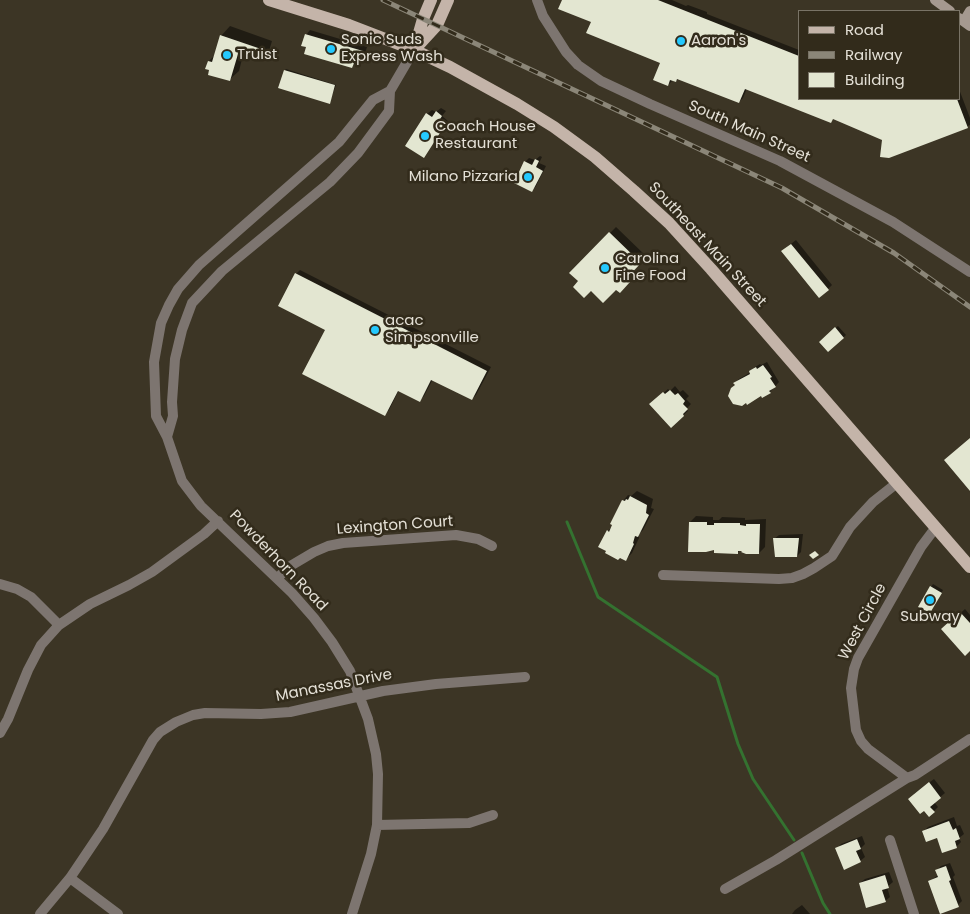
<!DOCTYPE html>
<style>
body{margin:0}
#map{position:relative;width:970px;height:914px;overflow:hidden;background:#3c3525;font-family:Poppins,sans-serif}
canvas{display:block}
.legend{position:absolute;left:798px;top:10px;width:162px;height:90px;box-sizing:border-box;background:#322b1b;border:1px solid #797366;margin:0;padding:6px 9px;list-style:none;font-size:15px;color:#e4e0d6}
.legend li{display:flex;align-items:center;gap:10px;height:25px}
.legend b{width:25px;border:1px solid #797366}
</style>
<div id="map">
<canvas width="970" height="914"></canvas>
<ul class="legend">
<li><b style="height:6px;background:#c4b4a9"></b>Road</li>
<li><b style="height:6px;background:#8b8678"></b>Railway</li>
<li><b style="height:14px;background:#e3e6d1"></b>Building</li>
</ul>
</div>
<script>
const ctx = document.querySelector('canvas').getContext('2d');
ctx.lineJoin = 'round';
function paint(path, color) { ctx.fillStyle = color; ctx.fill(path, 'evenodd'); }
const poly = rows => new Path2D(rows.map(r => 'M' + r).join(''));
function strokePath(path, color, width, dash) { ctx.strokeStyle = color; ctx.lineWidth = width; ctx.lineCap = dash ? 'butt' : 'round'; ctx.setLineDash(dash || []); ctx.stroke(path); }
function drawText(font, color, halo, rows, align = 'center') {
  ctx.font = font + ' Poppins,sans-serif'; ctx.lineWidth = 5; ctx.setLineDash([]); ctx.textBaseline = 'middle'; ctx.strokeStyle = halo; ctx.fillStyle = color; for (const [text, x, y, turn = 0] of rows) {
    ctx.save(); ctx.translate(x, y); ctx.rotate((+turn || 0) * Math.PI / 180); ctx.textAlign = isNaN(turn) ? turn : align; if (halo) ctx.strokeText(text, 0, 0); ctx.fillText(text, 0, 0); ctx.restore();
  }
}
const shadow = poly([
 [563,0,672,0,686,6,688,5,707,12,707,14,799,50,799,99,959,99,959,89,970,118,970,125,889,157,883,139,834,118,831,121,747,88,743,98,739,102,679,78,676,81,673,80,668,85,663,58,592,22],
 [230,26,272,41,269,51,260,60,243,55,239,71,229,80,209,61,215,55,221,36],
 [310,30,367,47,364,57,359,62,357,61,352,67,308,46,306,35],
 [286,69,336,85,330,101,285,70],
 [441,108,446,111,442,116,448,121,423,156,407,146,427,114,432,110,436,112],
 [540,156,542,157,539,163,546,166,536,186,532,191,525,162,529,158,535,160],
 [616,227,646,256,631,272,635,276,626,286,616,288,591,290,571,273],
 [796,240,832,285,828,289,787,247],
 [300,270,491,367,476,395,472,399,433,379,424,396,420,400,399,390,389,410,384,414,326,330,296,274],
 [838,326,846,335,828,351,820,342],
 [767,362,779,382,770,392,736,385,735,383,739,379,751,372,755,367,760,364,761,365],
 [675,386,680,392,683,390,689,396,686,399,691,404,686,409,688,411,671,426,651,404,668,389,670,391],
 [637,491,653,499,651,508,654,509,643,530,639,534,639,538,632,553,626,559,608,531,614,525,623,501,628,495,631,496],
 [696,516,713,517,713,520,719,520,722,517,745,518,745,520,766,519,765,547,759,553,741,549,738,552,715,548,690,522],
 [803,534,801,552,797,556,774,539,779,535],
 [933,584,943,590,932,609,931,587],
 [965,609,970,615,970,650,947,625],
 [934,779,945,793,934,802,938,807,934,811,914,794],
 [954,817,957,826,960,825,964,834,959,838,961,842,956,847,938,836,924,831,928,827],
 [862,836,865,844,861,848,865,857,860,861,837,849,841,844],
 [950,863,955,875,953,877,962,901,958,905,929,882,938,875,936,871,941,866],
 [889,872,893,882,887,887,890,897,885,901,860,883,865,879],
 [802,905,810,914,792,914,795,910]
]);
const stream = poly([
 [567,522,598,597,717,677,738,744,753,779,794,840],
 [802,853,823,903,830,914]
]);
const building = poly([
 [562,0,658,0,799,56,799,99,957,99,968,128,889,158,880,157,882,140,833,119,831,123,745,89,739,103,677,79,676,82,670,80,668,86,653,80,660,63,586,33,591,22,558,9],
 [305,34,363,51,360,63,355,61,352,68,304,54,306,47,301,46],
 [220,35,264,50,260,61,238,54,230,81,208,75,209,70,205,69,208,61,212,62],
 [284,70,335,85,330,104,278,88],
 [436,111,442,116,439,121,445,125,424,158,405,146,426,113,432,117],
 [535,159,539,161,536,167,543,171,532,192,514,183,524,161,532,165],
 [609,232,641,263,626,279,630,282,620,293,616,290,603,303,591,291,584,298,573,287,578,281,569,273],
 [791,244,829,290,819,298,781,251],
 [295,273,487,371,472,400,431,380,420,402,398,391,385,416,302,374,325,330,278,306],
 [835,327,844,338,828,352,819,342],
 [763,365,772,377,770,378,776,387,769,391,771,393,762,398,761,396,747,405,746,403,742,406,733,404,728,396,731,388,735,385,733,383,750,374,749,371,756,367,757,369],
 [670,390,675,395,678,393,685,401,683,404,688,409,683,414,684,416,671,428,649,404,663,392,665,394],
 [970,438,970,491,944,460],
 [630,496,647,505,646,513,649,515,638,537,635,536,633,543,634,544,626,561,620,558,618,560,605,553,606,551,598,547,607,530,609,532,612,525,610,524,622,500,625,501,626,499,628,500],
 [689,522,707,522,707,525,714,525,714,523,740,523,740,525,746,526,746,524,760,524,759,554,746,554,741,552,742,551,738,551,738,554,714,553,714,550,706,552,688,552],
 [773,538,799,538,797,557,775,557],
 [815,551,819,555,813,559,809,555],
 [930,586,942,593,930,613,918,607],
 [960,612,970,623,970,651,965,656,941,629],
 [929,782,941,798,930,807,935,812,929,817,924,811,920,814,908,799],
 [949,821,953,830,956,828,960,839,955,841,957,848,942,853,937,838,926,842,922,831],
 [857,839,861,849,856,851,861,862,844,870,835,848],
 [946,866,951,880,949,881,959,907,940,914,928,881,938,877,935,870],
 [885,875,889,888,882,890,886,902,866,908,859,883]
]);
const street = poly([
 [537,0,543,16,566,52,578,65,601,81,650,104,780,161,893,222,970,272],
 [167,437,173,416,172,402,175,359,182,330,192,303,222,271,330,182,358,153,389,111,390,91,414,50],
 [936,527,921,547,858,658,854,669,851,688,856,730,861,741,868,749,907,778,915,775,970,739],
 [663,575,779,579,792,578,803,574,814,568,832,556,850,527,861,515,873,502,897,483],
 [277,578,292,565,314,552,328,546,343,543,456,535,478,539,492,546],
 [0,584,17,589,31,597,59,625],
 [0,733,8,719,28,670,41,645,59,625,90,604,129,585,152,572,204,534,218,521],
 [377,825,469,823,493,815],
 [890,840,914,914],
 [70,878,118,914],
 [725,889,776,860,907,778],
 [40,914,70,878,103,829,153,740,160,732,176,722,193,715,205,713,261,714,290,712,383,691,436,684,525,677],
 [352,914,371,854,377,825,378,774,376,754,368,719,350,671,332,642,314,618,292,593,201,506,182,481,167,437,156,416,154,362,161,323,169,305,178,289,199,265,339,142,373,100,390,91]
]);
const secondary = poly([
 [935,0,950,11],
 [959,18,970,26],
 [964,21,970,11]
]);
const primary = poly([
 [269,0,349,25,414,50,450,67,517,104,554,127,595,157,634,191,669,223,711,269,970,567],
 [415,47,423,19,431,0],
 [414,50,437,25,448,0]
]);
const rail = poly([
 [383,0,782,188,894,253,970,307]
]);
const markers = [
 [681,41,5,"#25c9fe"],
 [331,49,5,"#25c9fe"],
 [227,55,5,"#25c9fe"],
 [425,136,5,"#25c9fe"],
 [528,177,5,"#25c9fe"],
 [605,268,5,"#25c9fe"],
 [375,330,5,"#25c9fe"],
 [930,600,5,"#25c9fe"]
];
const poiNames = [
 ["Sonic Suds",341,40],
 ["Express Wash",341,57],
 ["Aaron's",691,41],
 ["Truist",237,55],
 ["Coach House",435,127],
 ["Restaurant",435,144],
 ["Milano Pizzaria",518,177,"right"],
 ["Carolina",615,259],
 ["Fine Food",615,276],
 ["acac",385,321],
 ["Simpsonville",385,338],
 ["Subway",930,617,"center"]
];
const streetNames = [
 ["South Main Street",749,132,24],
 ["Southeast Main Street",707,245,47],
 ["Lexington Court",395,526,-4],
 ["Powderhorn Road",278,561,46],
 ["West Circle",863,622,-62],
 ["Manassas Drive",334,686,-11]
];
paint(shadow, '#0007');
strokePath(stream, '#347230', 3);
paint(building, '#e3e6d1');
strokePath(street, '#7d7570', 10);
strokePath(secondary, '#a59990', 10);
strokePath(primary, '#c4b4a9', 12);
strokePath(rail, '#8b8678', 5);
strokePath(rail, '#322b1b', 3, [9]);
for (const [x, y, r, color] of markers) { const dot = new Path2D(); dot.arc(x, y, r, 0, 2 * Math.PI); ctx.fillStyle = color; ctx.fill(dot); strokePath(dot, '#322b1b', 2); }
drawText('15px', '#e4e0d6', '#322b1b', poiNames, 'left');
drawText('15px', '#e4e0d6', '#322b1b', streetNames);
</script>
